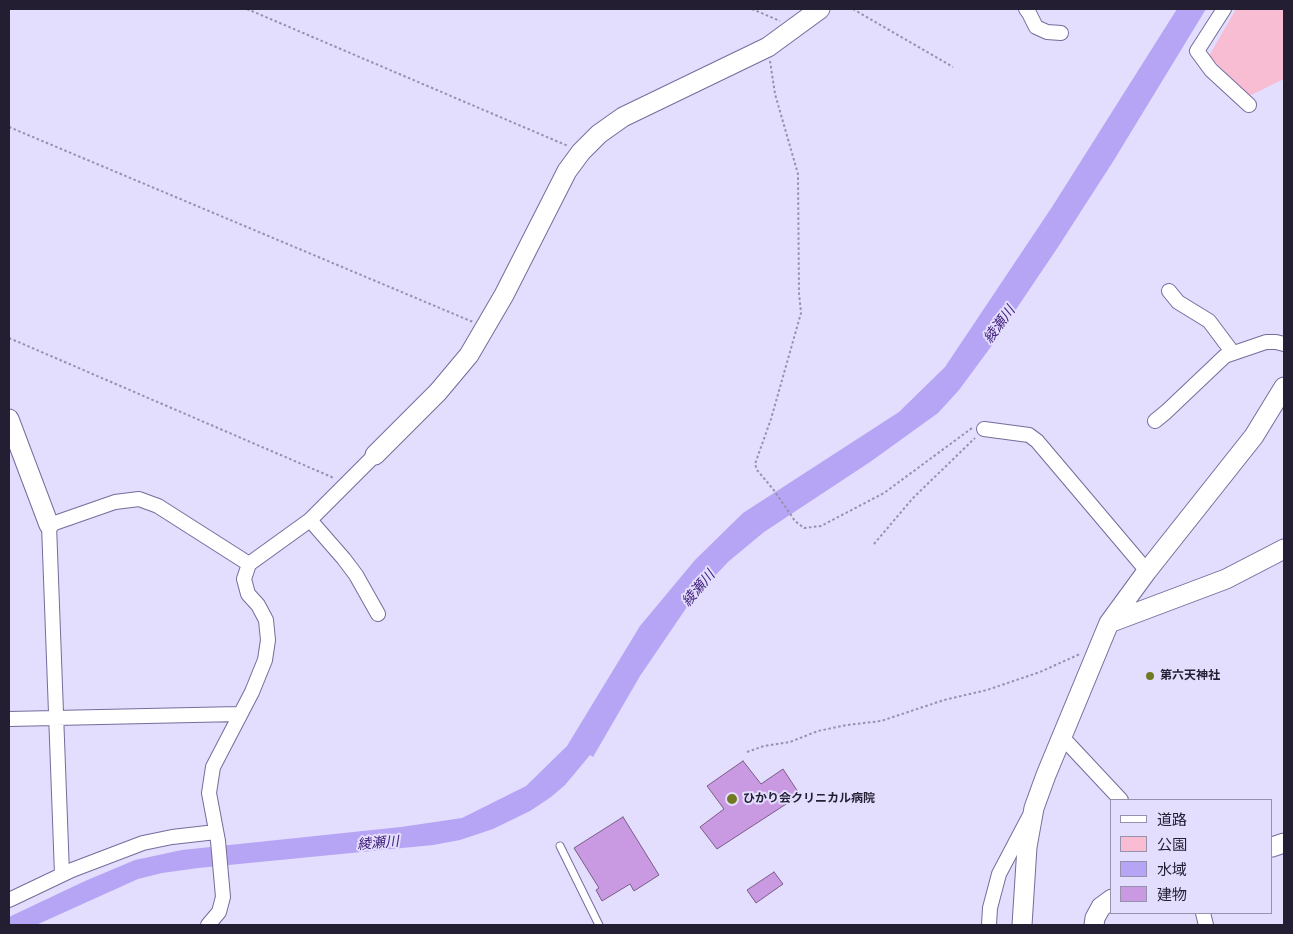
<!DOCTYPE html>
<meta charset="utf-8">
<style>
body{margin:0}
#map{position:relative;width:1293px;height:934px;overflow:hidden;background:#e3ddfe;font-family:"Roboto Condensed","Noto Sans JP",sans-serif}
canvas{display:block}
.frame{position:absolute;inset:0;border:10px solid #231e32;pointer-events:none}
.legend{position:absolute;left:1110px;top:799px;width:162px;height:115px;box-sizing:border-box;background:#e3ddfe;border:1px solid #9691ac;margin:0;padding:6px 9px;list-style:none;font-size:15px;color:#231e32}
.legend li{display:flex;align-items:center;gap:10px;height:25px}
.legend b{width:25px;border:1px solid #9691ac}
</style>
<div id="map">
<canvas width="1293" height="934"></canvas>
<div class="frame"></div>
<ul class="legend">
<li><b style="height:6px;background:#fff"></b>道路</li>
<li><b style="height:14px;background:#f8bdd3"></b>公園</li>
<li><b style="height:14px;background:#b6a4f4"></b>水域</li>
<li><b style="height:14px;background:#c999e2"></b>建物</li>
</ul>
</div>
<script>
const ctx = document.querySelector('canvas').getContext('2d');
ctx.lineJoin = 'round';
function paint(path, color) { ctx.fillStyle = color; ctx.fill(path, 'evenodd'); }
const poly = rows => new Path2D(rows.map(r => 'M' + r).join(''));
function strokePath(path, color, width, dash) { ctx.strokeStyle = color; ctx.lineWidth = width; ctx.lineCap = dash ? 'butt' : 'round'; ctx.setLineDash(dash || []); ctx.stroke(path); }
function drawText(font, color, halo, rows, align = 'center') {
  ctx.font = font + ' "Roboto Condensed","Noto Sans JP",sans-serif'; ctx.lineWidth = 4; ctx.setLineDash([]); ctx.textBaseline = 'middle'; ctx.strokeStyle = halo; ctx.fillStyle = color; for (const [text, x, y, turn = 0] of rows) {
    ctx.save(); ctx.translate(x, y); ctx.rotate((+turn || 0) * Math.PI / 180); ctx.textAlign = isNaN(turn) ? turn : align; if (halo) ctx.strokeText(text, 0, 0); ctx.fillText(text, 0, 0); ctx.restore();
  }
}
const green = poly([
 [1236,9,1284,9,1284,79,1249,96,1209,56]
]);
const water = poly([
 [1177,9,1206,9,1114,160,1058,247,990,348,959,390,938,413,870,462,764,532,729,561,691,601,640,676,593,757,590,755,565,785,551,797,530,811,493,829,460,840,433,845,198,868,162,873,138,879,36,925,9,925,9,917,85,881,135,860,182,850,401,827,462,818,526,786,567,746,640,626,695,560,743,513,899,412,945,367,1052,207]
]);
const building = poly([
 [743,761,761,784,783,769,800,795,717,849,700,827,724,809,707,786,743,761],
 [623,817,659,875,634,891,630,884,602,901,596,890,599,888,574,848,623,817],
 [774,872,783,884,756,903,747,890,774,872]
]);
const path = poly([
 [247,9,568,146],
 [752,9,780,21],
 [853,9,953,67],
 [770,61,775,94,798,174,799,293,801,313,771,419,755,464,757,470,773,489,795,521,804,528,821,526,884,493,972,428],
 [9,127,473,322],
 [9,338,334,478],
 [874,544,913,498,975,438],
 [747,752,764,746,790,742,818,731,847,725,881,721,944,700,987,690,1040,672,1080,654]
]);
const lane = poly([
 [560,846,599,925]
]);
const street = poly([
 [1026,9,1029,13,1036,27,1047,32,1061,33],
 [1224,9,1197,51,1211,70,1249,105],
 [1169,291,1178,302,1209,321,1233,353],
 [1155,421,1166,412,1225,356,1266,342,1276,342,1284,344],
 [984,429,1029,435,1037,441,1147,571],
 [310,520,344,559,356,575,378,614],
 [9,719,239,714],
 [1063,738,1121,800],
 [62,874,49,525,115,502,139,499,158,506,249,564],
 [9,900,72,870,143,843,172,837,216,832],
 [1203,913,1206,925],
 [208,925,219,912,223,897,218,841,209,793,213,767,252,692,265,660,268,640,266,620,258,605,248,594,244,579,249,564,310,520,375,455],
 [989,925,990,908,999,874,1029,817]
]);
const secondary = poly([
 [9,419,49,525],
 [375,455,438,392,469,355,504,295,567,171,581,152,599,134,623,117,768,47,820,9],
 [1109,623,1226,579,1284,549],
 [1272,847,1284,843],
 [1022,925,1027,847,1034,808,1046,775,1109,623,1147,571,1254,436,1284,387],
 [1094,925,1095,918,1101,907,1112,899]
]);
const markers = [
 [1150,676,5,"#727923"],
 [732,799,6,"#727923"]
];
const poiNames = [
 ["第六天神社",1160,676],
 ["ひかり会クリニカル病院",743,799]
];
const waterNames = [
 ["綾瀬川",1000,325,-54],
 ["綾瀬川",699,589,-50],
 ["綾瀬川",378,844,-5]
];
paint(green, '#f8bdd3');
paint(water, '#b6a4f4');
paint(building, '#c999e2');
strokePath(building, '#795c88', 1);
strokePath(lane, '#766c9c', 9);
strokePath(street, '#766c9c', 16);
strokePath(secondary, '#766c9c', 21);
strokePath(path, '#9791ad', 2, [2.5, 2.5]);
strokePath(lane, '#fff', 7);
strokePath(street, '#fff', 14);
strokePath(secondary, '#fff', 19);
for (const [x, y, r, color] of markers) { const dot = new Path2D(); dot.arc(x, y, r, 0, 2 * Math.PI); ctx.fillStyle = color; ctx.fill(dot); strokePath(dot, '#e3ddfe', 2); }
drawText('bold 12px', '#231e32', '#e3ddfe', poiNames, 'left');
drawText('italic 14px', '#41207b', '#e3ddfe', waterNames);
</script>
